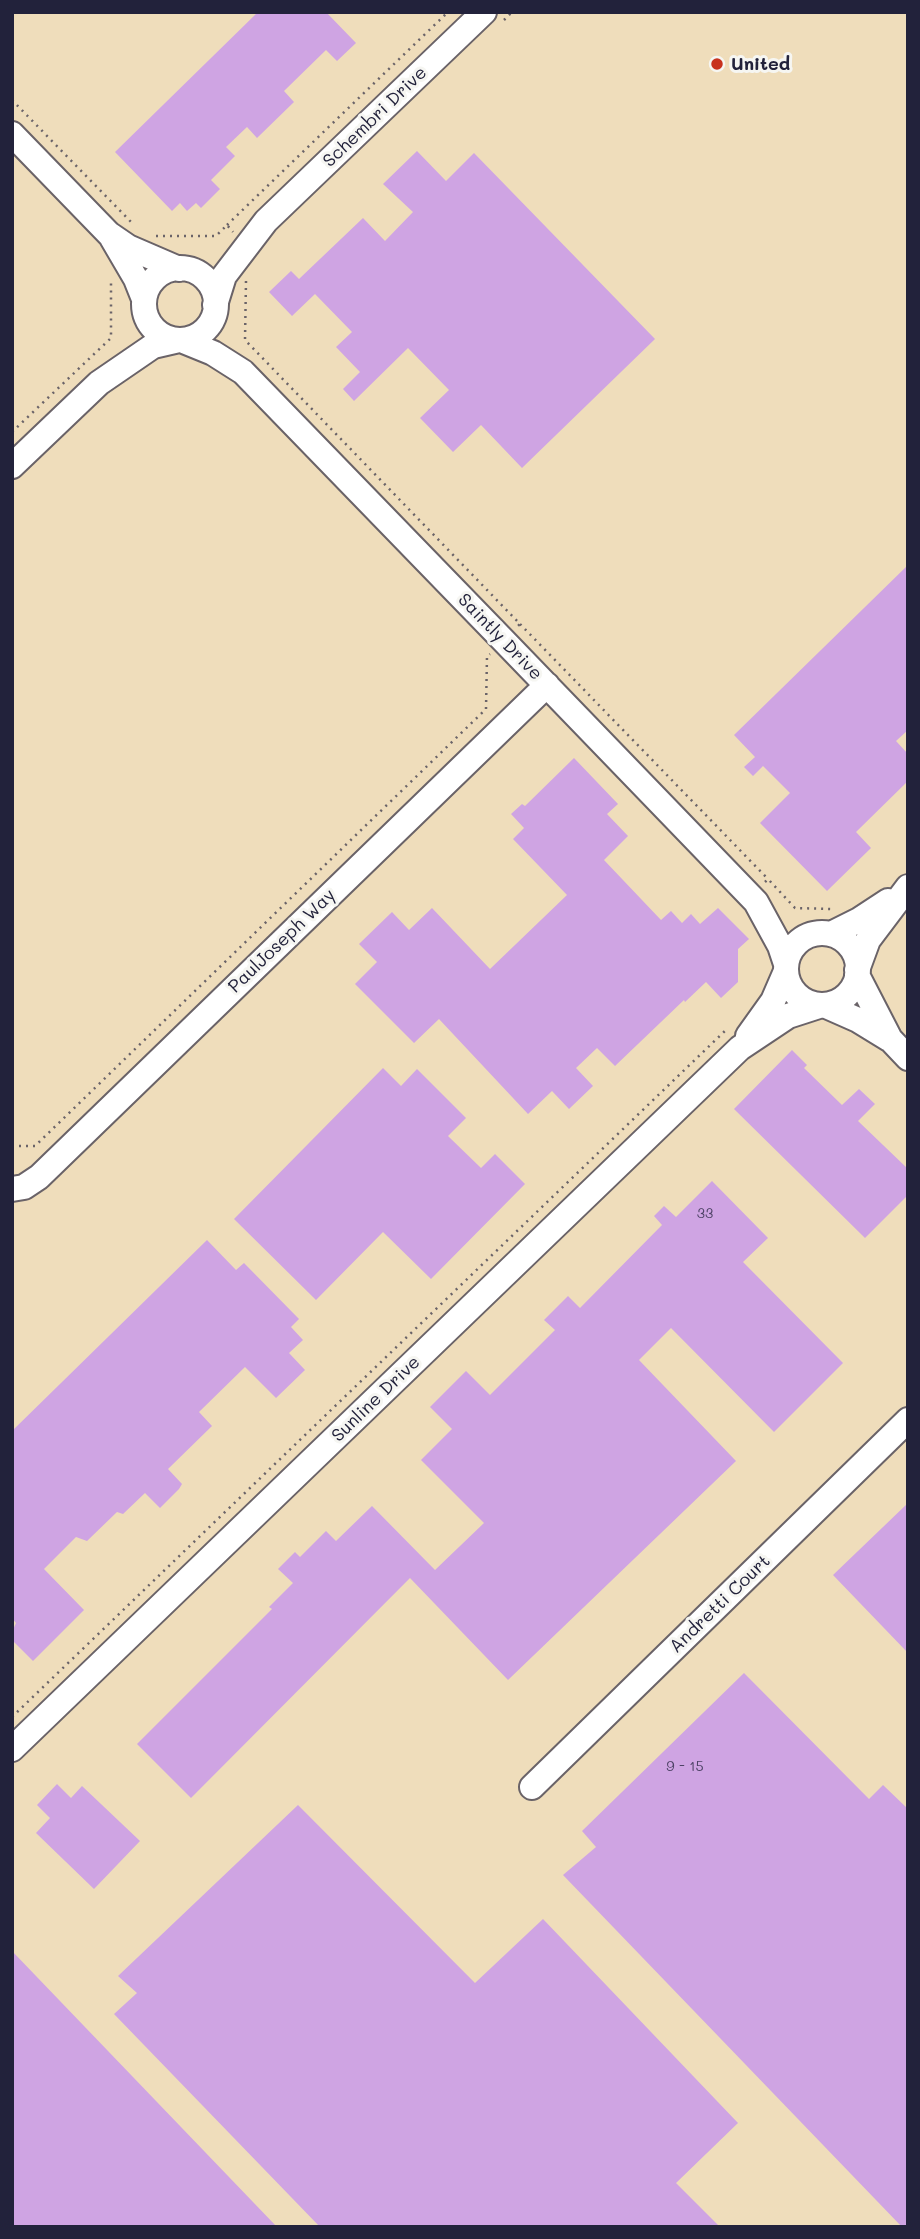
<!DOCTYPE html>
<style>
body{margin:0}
#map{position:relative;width:920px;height:2239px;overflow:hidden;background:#efddbb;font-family:Mali,sans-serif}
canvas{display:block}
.frame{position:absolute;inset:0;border:14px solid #22223b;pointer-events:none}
</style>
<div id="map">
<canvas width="920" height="2239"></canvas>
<div class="frame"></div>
</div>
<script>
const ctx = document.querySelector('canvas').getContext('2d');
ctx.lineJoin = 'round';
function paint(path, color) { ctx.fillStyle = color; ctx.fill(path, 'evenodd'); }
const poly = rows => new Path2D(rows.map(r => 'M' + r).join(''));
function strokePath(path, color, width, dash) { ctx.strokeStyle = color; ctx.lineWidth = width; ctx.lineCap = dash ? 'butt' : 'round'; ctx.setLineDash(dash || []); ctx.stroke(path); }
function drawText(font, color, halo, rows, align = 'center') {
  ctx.font = font + ' Mali,sans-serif'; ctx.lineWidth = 6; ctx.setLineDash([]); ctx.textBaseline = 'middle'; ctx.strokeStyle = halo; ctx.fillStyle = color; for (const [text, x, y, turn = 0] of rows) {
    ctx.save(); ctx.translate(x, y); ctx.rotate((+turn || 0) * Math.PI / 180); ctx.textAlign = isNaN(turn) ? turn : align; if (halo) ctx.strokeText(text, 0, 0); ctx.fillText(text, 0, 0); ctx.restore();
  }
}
const building = poly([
 [258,12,326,12,356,43,337,61,326,50,284,91,294,102,257,138,247,127,226,147,235,156,211,180,220,189,201,208,196,203,187,211,180,203,172,211,115,152],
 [417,151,446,181,474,153,655,339,522,468,481,425,453,452,420,418,449,390,408,348,354,401,343,389,360,372,336,347,352,332,315,294,292,316,269,292,291,271,299,279,363,218,385,241,413,212,383,184],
 [908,565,908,730,896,741,908,754,908,781,856,832,871,848,827,891,760,823,790,793,763,766,753,776,744,767,755,757,734,735],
 [574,758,618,804,607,814,628,836,604,860,661,920,671,911,682,923,691,914,700,924,718,908,749,939,738,949,738,982,721,998,706,982,685,1002,684,1000,615,1066,597,1048,576,1068,593,1086,569,1109,552,1091,528,1114,439,1019,414,1043,355,984,377,962,359,944,392,912,409,930,432,908,490,969,567,895,513,839,524,828,511,814,522,804,525,806],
 [792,1050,807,1065,804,1068,842,1105,859,1089,875,1104,858,1121,908,1169,908,1195,865,1238,734,1109],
 [383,1068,401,1086,417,1069,466,1118,448,1136,481,1168,495,1154,525,1184,431,1279,383,1232,316,1300,234,1219],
 [712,1181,768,1238,743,1262,843,1363,774,1432,671,1328,639,1360,736,1461,508,1680,410,1578,191,1798,137,1744,272,1609,269,1607,293,1583,278,1569,295,1552,300,1557,326,1531,336,1541,372,1506,435,1570,484,1523,421,1460,452,1429,430,1407,466,1371,490,1395,555,1330,544,1320,568,1296,580,1308,662,1225,654,1216,664,1206,676,1217],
 [207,1240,236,1270,244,1263,299,1319,291,1327,303,1340,289,1353,305,1370,276,1398,245,1367,199,1412,212,1426,168,1469,182,1484,179,1489,160,1508,145,1493,123,1514,117,1512,87,1541,76,1537,44,1569,84,1610,33,1661,12,1640,12,1632,16,1623,12,1618,12,1431],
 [908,1503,908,1653,833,1575],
 [744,1673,869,1799,883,1785,908,1809,908,2227,902,2227,563,1875,596,1847,582,1831],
 [57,1784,71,1798,82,1786,140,1841,94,1889,36,1833,50,1818,37,1805],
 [298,1805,475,1983,543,1919,738,2123,676,2183,720,2227,320,2227,114,2014,137,1993,118,1976],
 [12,1951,277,2227,12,2227]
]);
const path = poly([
 [504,20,512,12],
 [12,100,132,223],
 [227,225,448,12],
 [156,236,216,236,227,225,233,232],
 [246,281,245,340,520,624,517,627],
 [12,432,111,338,111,279],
 [520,624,768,879],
 [765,882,768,879,795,908,832,909],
 [12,1146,35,1146,486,709,487,656,490,654],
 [12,1717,728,1028]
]);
const minor = poly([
 [12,134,109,234,128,247,179,269],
 [112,238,136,279,144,299],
 '144 304a36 36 0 1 1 72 0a36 36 0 1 1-72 0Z',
 [215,305,224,276,266,221,484,12],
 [181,340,213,353,243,372,503,640,756,902,780,946,786,964],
 [12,466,99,383,153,346,179,340],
 '786 969a36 36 0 1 1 72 0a36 36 0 1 1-72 0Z',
 [831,934,859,920,888,901],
 [857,970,868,940,908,887],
 [857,975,890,1039,908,1058],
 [824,1005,858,1020,889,1039],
 [748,1036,773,1001,786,971],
 [12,1189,24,1187,39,1177,547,685],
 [12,1749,740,1048,788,1016,822,1005],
 [532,1787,908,1420]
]);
const markers = [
 [717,64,7,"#c8321e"]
];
const numberNames = [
 ["33",705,1214],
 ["9 - 15",685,1767]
];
const poiNames = [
 ["United",731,64]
];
const streetNames = [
 ["Schembri Drive",375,117,-44],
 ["Saintly Drive",500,637,46],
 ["PaulJoseph Way",282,941,-44],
 ["Sunline Drive",376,1399,-44],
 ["Andretti Court",720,1604,-44]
];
paint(building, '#cfa4e3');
strokePath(minor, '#6a6368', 28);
strokePath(path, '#6a6368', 2.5, [2, 5]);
strokePath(minor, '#fff', 24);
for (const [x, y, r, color] of markers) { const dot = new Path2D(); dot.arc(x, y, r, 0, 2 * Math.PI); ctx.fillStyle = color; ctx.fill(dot); strokePath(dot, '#f6f6f2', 2.5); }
drawText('14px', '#4d4265', null, numberNames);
drawText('bold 18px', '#22223b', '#f6f6f2', poiNames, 'left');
drawText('18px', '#22223b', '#f6f6f2', streetNames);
</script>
